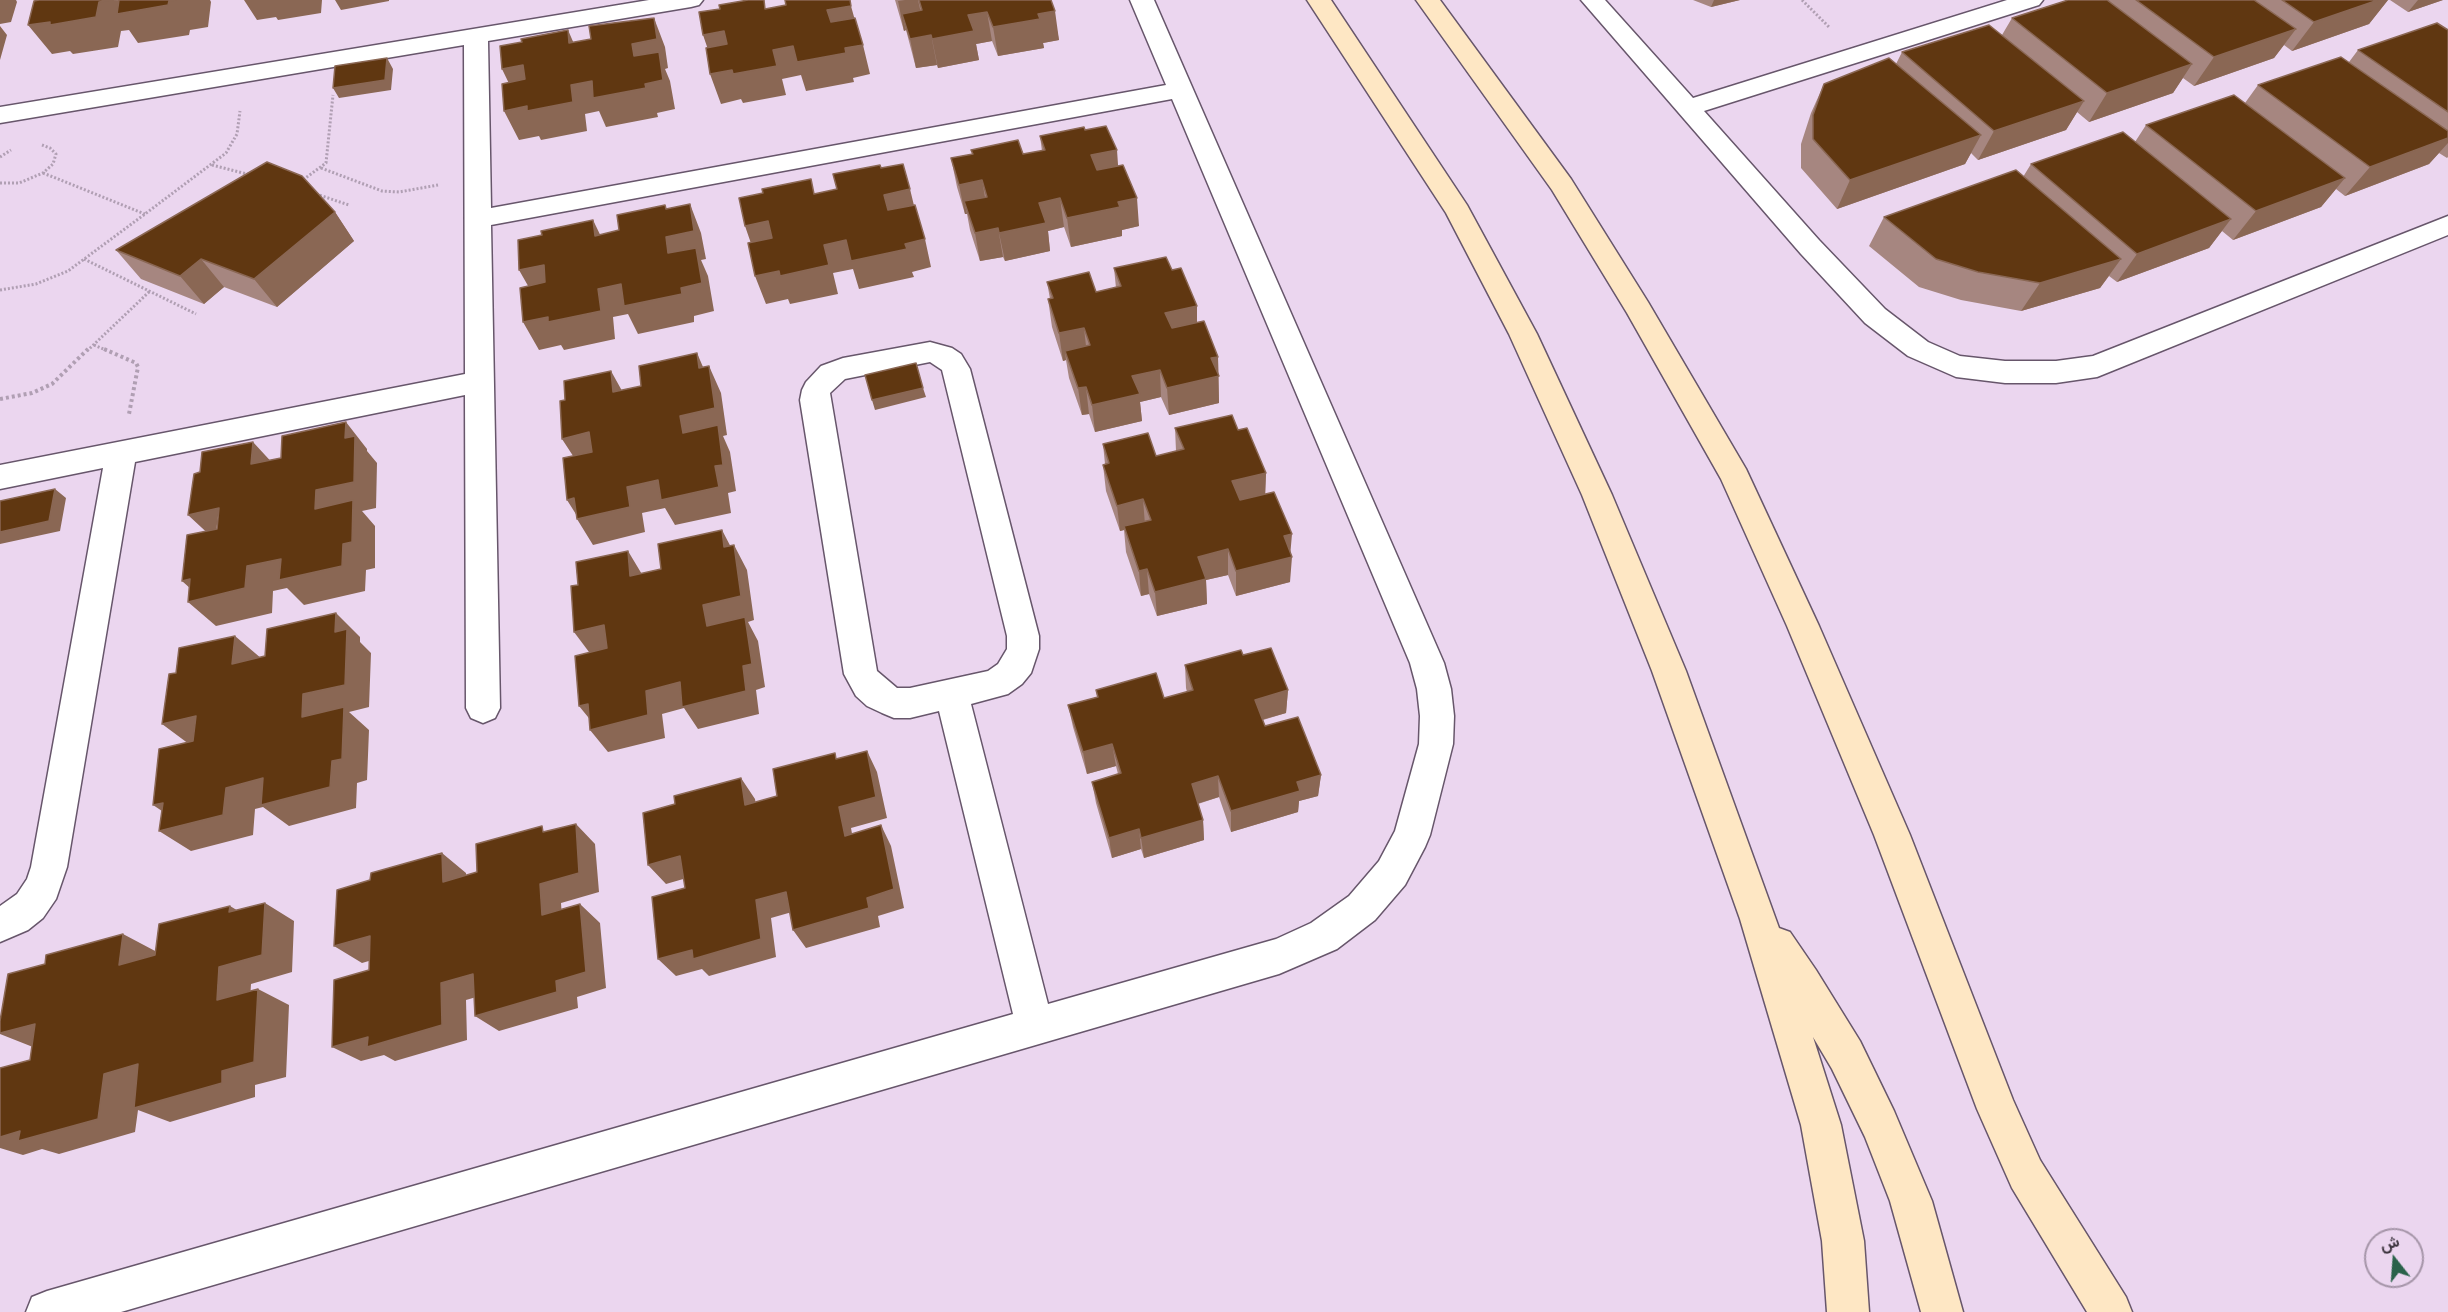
<!DOCTYPE html>
<meta charset="utf-8">
<style>
body{margin:0}
#map{position:relative;width:2448px;height:1312px;overflow:hidden;background:#ebd6ef;font-family:Quicksand,Vazirmatn,sans-serif}
canvas{display:block}
.north{position:absolute;left:2364px;top:1228px;width:60px;height:60px;box-sizing:border-box;background:#ebd6ef;border:2px solid #a595a8;border-radius:50%;rotate:343deg;font-size:16px;font-weight:700;line-height:24px;text-align:center;color:#3c343e}
.north::after{content:'';display:block;margin:auto;width:21px;height:27px;background:#2a624a;clip-path:polygon(50% 0,100% 100%,50% 72%,0 100%)}
</style>
<div id="map">
<canvas width="2448" height="1312"></canvas>
<div class="north">ش</div>
</div>
<script>
const ctx = document.querySelector('canvas').getContext('2d');
ctx.lineJoin = 'round';
const poly = rows => new Path2D(rows.map(r => 'M' + r).join(''));
function strokePath(path, color, width, dash) { ctx.strokeStyle = color; ctx.lineWidth = width; ctx.lineCap = dash ? 'butt' : 'round'; ctx.setLineDash(dash || []); ctx.stroke(path); }
function paint(path, color) { ctx.fillStyle = color; ctx.fill(path, 'evenodd'); }
const pathFar1 = poly([
 [1802,0,1829,27],
 [0,157,11,150],
 [212,165,251,175],
 [321,168,382,191,399,192,438,185],
 [43,173,145,214],
 [300,182,326,163,333,95],
 [0,183,19,183,43,173,53,164,56,154,50,148,42,145],
 [316,194,349,205],
 [84,259,196,314],
 [0,290,36,284,68,271,145,214,226,153,237,134,240,111],
 [94,345,108,351],
 [87,351,150,291]
]);
const path = poly([
 [104,349,136,363,138,367,129,414],
 [0,399,32,393,52,384,88,349]
]);
const minor = poly([
 [649,0,703,0,699,5,691,7,488,41,491,208,1166,85,1130,0,1154,0,1444,663,1451,689,1454,716,1453,744,1430,835,1425,847,1405,885,1375,920,1337,949,1279,974,121,1312,26,1312,32,1297,47,1291,1013,1014,939,711,910,718,894,718,882,713,867,706,856,696,844,674,800,400,802,390,806,382,821,366,843,358,930,342,952,348,961,354,970,369,1039,636,1039,649,1031,673,1022,684,1008,694,971,704,1048,1004,1276,939,1311,923,1349,896,1379,861,1395,831,1419,744,1420,716,1417,689,1410,663,1172,99,491,225,500,708,495,718,483,723,471,718,466,708,465,395,135,462,67,867,56,899,43,918,28,930,0,942,0,906,17,894,27,879,31,867,103,468,0,489,0,465,465,374,464,45,0,123,0,107,649,0],
 [930,362,942,370,1007,636,1007,649,998,664,988,671,910,688,897,688,877,671,830,393,845,379,930,362],
 [1581,0,1605,0,1693,98,2007,0,2043,0,2039,5,1704,111,1819,240,1885,309,1928,342,1960,356,2005,361,2056,361,2093,356,2448,216,2448,235,2097,377,2056,383,2005,383,1956,377,1908,356,1865,323,1801,254,1581,0]
]);
const secondary = poly([
 [1307,0,1331,0,1467,205,1537,334,1612,495,1686,671,1779,928,1790,932,1816,970,1860,1041,1894,1111,1932,1201,1963,1312,1921,1312,1890,1201,1865,1137,1832,1069,1813,1037,1841,1125,1864,1241,1869,1312,1827,1312,1822,1241,1801,1125,1740,919,1652,671,1582,495,1509,334,1446,213,1307,0],
 [1416,0,1440,0,1571,179,1648,302,1746,469,1819,626,1910,835,2013,1100,2040,1160,2126,1297,2132,1312,2087,1312,2012,1188,1977,1109,1874,835,1787,626,1721,479,1627,313,1552,190,1416,0]
]);
const wall = poly([
 [895,0,1051,0,1059,40,1043,43,1044,48,998,56,992,41,976,44,979,60,938,68,937,65,916,68,906,30,904,31],
 [1693,0,1740,0,1711,7],
 [2068,0,2388,0,2369,24,2292,51,2284,45,2274,58,2194,86,2183,78,2173,93,2089,122,2077,112,2066,130,1978,160,1971,153,1965,164,1837,209,1801,168,1801,144,1811,113,1824,84,1896,64,1902,52,2002,35,2012,18],
 [2390,0,2443,0,2408,12],
 [2448,30,2448,157,2447,158,2439,153,2429,164,2345,196,2336,189,2321,207,2233,240,2222,231,2209,248,2117,282,2109,276,2100,288,2021,311,1961,300,1919,287,1869,246,1884,217,2023,177,2031,164,2135,142,2146,125,2245,103,2258,85,2349,62,2358,50],
 [1085,130,1118,166,1139,226,1122,230,1122,236,1071,247,1064,227,1048,231,1050,251,1005,261,1003,257,980,261,970,230,967,214,965,214,957,187,951,158,972,154,971,150,1023,154,1042,151,1040,136],
 [335,212,354,241,277,307,224,287,204,304,141,279,116,250],
 [1114,268,1172,270,1197,323,1218,357,1219,403,1169,415,1161,397,1140,402,1142,421,1095,432,1089,414,1082,415,1069,378,1066,360,1063,361,1052,327,1048,299,1050,299,1047,282,1096,292,1116,288],
 [1175,428,1238,430,1266,473,1265,494,1290,552,1290,582,1236,596,1228,575,1206,580,1207,604,1157,616,1149,594,1141,596,1126,552,1124,530,1120,531,1106,491,1103,465,1105,464,1103,444,1156,456,1176,451],
 [1243,655,1288,690,1286,713,1263,720,1265,726,1321,775,1318,796,1299,801,1298,812,1231,832,1219,797,1198,804,1203,820,1204,840,1144,858,1141,849,1112,858,1096,803,1092,782,1118,774,1116,766,1087,774,1073,727,1068,705,1097,697,1096,690,1164,698,1187,692,1186,688,1185,665]
]);
const shadedWall = poly([
 [0,0,16,0,17,2,11,22,0,24],
 [112,0,169,1,176,0,210,0,211,2,208,27,190,30,189,35,138,43,129,30,121,31,118,47,73,54,70,51,52,54,28,25,99,2],
 [244,0,322,0,321,13,278,20,276,17,257,20],
 [335,0,389,0,389,1,341,10],
 [905,0,918,0,924,27,902,14,906,30,904,31,898,1],
 [1714,0,1740,0,1711,7],
 [2378,0,2388,0,2369,24,2292,51,2314,22],
 [2418,0,2443,0,2408,12],
 [851,6,859,35,835,39,827,10],
 [1055,11,1059,40,1043,43,1044,48,998,56,993,27,1038,14],
 [987,12,992,41,976,44,979,60,938,68,932,39,968,15],
 [654,18,665,47,668,68,665,69,670,81,675,109,657,113,658,117,606,127,599,111,585,114,587,131,541,140,539,136,519,140,504,111,571,85,634,56,632,44],
 [0,26,7,35,0,60],
 [2296,29,2274,58,2194,86,2214,57],
 [568,30,581,60,569,43],
 [724,31,734,60,713,64,703,35],
 [931,35,937,65,916,68,910,39],
 [863,45,870,74,853,78,854,82,806,91,801,75,782,79,786,95,743,103,741,99,721,104,710,74,773,50,793,46,845,48],
 [387,58,393,69,391,90,339,98,333,88],
 [2192,64,2173,93,2089,122,2107,93],
 [523,65,538,95,516,98,502,69],
 [2084,101,2066,130,1978,160,1994,131],
 [1981,135,1965,164,1837,209,1850,180],
 [2448,138,2448,143,2429,164,2345,196,2370,167],
 [1117,150,1119,179,1094,184,1091,155],
 [2345,178,2321,207,2233,240,2256,211],
 [982,180,987,209,964,201,967,214,965,214,959,185],
 [910,189,917,218,891,224,884,195],
 [1060,198,1064,227,1048,231,1050,251,1005,261,999,233,1039,203],
 [1137,198,1139,226,1122,230,1122,236,1071,247,1067,218,1118,202],
 [690,204,701,233,706,259,701,260,708,276,714,311,694,316,694,322,638,334,628,314,613,317,615,339,564,350,561,345,539,350,523,322,598,289,668,253,666,237,678,234],
 [335,212,354,241,277,307,254,279],
 [2231,219,2209,248,2117,282,2137,254],
 [593,220,607,249,595,236],
 [768,221,778,250,755,255,745,226],
 [998,228,1003,257,980,261,975,233],
 [925,239,931,267,912,272,914,277,859,289,853,269,833,273,838,294,790,304,788,299,766,304,755,276,824,245,846,240,905,244],
 [201,259,224,287,204,304,180,276],
 [2121,259,2100,288,2021,311,2040,283],
 [544,265,560,293,535,298,519,270],
 [1197,306,1197,334,1167,341,1165,313],
 [1084,328,1087,355,1065,351,1066,360,1063,361,1059,333],
 [697,353,709,381,699,368],
 [1218,357,1219,403,1169,415,1167,388,1211,358],
 [709,366,721,393,727,435,723,436,730,452,736,491,728,493,731,513,675,525,665,508,642,513,645,532,593,545,577,519,579,519,567,500,627,487,683,433,680,416],
 [1160,370,1161,397,1140,402,1142,421,1095,432,1092,405,1132,376],
 [611,371,626,398,613,392],
 [1086,387,1089,414,1082,415,1078,388],
 [923,388,926,397,875,410,872,400],
 [346,422,367,449,367,451,377,463,376,508,362,511,375,526,375,568,366,570,365,591,304,605,287,588,273,591,272,613,216,626,188,602,201,598,182,581,247,566,315,509,316,490,345,438],
 [589,432,605,459,579,465,562,439],
 [253,442,277,468,251,464],
 [1266,473,1265,500,1232,507,1232,481],
 [55,489,66,498,60,531,0,544,0,532],
 [1143,499,1145,525,1124,526,1124,530,1120,531,1117,506],
 [219,508,215,540,188,515],
 [722,530,735,555,724,547],
 [1292,534,1290,557,1292,557,1290,582,1236,596,1236,571,1284,536],
 [734,545,747,570,754,620,748,622,758,641,765,687,756,690,759,714,698,729,684,708,662,714,665,738,608,752,590,730,597,728,579,706,743,666,707,626,703,605],
 [1228,549,1228,575,1206,580,1207,604,1157,616,1155,592,1198,557],
 [628,551,643,576,630,576],
 [1147,569,1149,594,1141,596,1139,571],
 [336,613,360,637,360,642,371,653,369,707,349,712,369,730,367,780,357,783,356,808,289,826,263,807,255,809,253,835,191,851,159,831,183,825,153,805,226,788,302,717,303,694,335,632],
 [604,625,621,649,592,656,574,632],
 [235,636,262,659,232,664],
 [1288,690,1286,713,1254,722,1255,700],
 [196,716,193,747,162,724],
 [1112,744,1116,766,1087,774,1083,752],
 [867,751,877,772,887,818,851,828,856,856,845,836,839,807],
 [1321,775,1318,796,1299,801,1298,812,1231,832,1231,811,1297,782],
 [1218,776,1219,797,1193,805,1192,784],
 [741,778,755,799,759,826,745,805],
 [1203,820,1204,840,1144,858,1141,838],
 [576,824,595,844,599,892,561,903,563,933,542,915,540,884],
 [881,825,891,846,904,908,878,916,880,927,806,948,793,930,867,898],
 [1139,829,1141,849,1112,858,1109,838],
 [442,853,466,873,467,901,443,882],
 [680,856,697,875,666,884,648,865],
 [786,892,799,910,771,918,776,957,709,976,702,969,676,976,658,959,756,900],
 [265,903,294,921,292,972,251,984,249,1016,217,1000,219,967],
 [580,904,600,923,606,988,577,997,578,1008,499,1031,475,1016,556,981],
 [230,906,260,924,229,912],
 [123,934,157,952,153,982,119,965],
 [370,936,396,953,362,963,334,946],
 [473,974,497,991,466,1000,467,1040,395,1061,384,1055,361,1061,332,1047,441,983],
 [258,989,289,1005,286,1077,255,1085,255,1097,170,1122,138,1110,135,1132,59,1154,42,1149,23,1155,0,1148,0,1137,104,1074,138,1064,222,1071],
 [35,1024,38,1049,0,1034,0,1033]
]);
const building = poly([
 [39,0,112,0,99,2,96,17,50,25,50,22,28,25,34,1,39,0],
 [119,0,176,0,169,1,168,5,117,14,119,0],
 [748,0,764,0,765,9,786,5,785,0,850,0,851,6,827,10,831,22,855,18,863,45,845,48,846,53,797,62,793,46,773,50,777,66,733,74,732,70,710,74,706,48,727,44,724,31,703,35,699,12,720,9,719,5,748,0],
 [919,0,1051,0,1055,11,1038,14,1040,19,993,27,987,12,968,15,974,31,932,39,931,35,910,39,902,14,922,10,919,0],
 [2068,0,2107,0,2192,64,2107,93,2012,18,2068,0],
 [2136,0,2254,0,2296,29,2214,57,2136,0],
 [2282,0,2378,0,2314,22,2282,0],
 [654,18,657,39,632,44,634,56,659,52,663,80,645,84,646,88,593,98,592,81,571,85,573,102,527,111,527,106,504,111,502,84,525,79,523,65,502,69,500,46,522,42,521,39,568,30,569,43,591,39,589,26,654,18],
 [2437,23,2448,30,2448,112,2358,50,2437,23],
 [1989,25,2084,101,1994,131,1902,52,1989,25],
 [2341,57,2448,131,2448,138,2370,167,2258,85,2341,57],
 [387,58,385,80,333,88,335,66,387,58],
 [1889,58,1981,135,1850,180,1813,139,1813,115,1824,84,1889,58],
 [2234,95,2345,178,2256,211,2146,125,2234,95],
 [1106,126,1117,150,1091,155,1097,170,1123,165,1137,198,1118,202,1120,207,1067,218,1060,198,1039,203,1046,223,999,233,998,228,975,233,964,201,987,197,982,180,959,185,951,158,973,154,971,150,1018,140,1023,154,1045,150,1040,136,1084,127,1085,130,1106,126],
 [2123,132,2231,219,2137,254,2031,164,2123,132],
 [267,162,302,176,335,212,254,279,201,259,180,276,116,250,267,162],
 [903,164,910,189,884,195,888,210,915,205,925,239,905,244,907,249,851,261,846,240,824,245,829,265,780,276,779,271,755,276,748,243,772,238,768,221,745,226,739,198,763,193,762,189,811,179,814,194,837,189,833,174,880,165,881,168,903,164],
 [2016,170,2121,259,2040,283,1978,272,1936,259,1884,217,2016,170],
 [690,204,694,231,666,237,668,253,696,248,702,283,681,288,682,294,624,306,621,284,598,289,601,311,548,322,548,317,523,322,520,288,545,282,544,265,519,270,518,240,542,235,541,231,593,220,595,236,619,230,617,215,665,205,666,209,690,204],
 [1166,257,1172,270,1181,268,1197,306,1165,313,1172,328,1204,321,1218,357,1211,358,1219,376,1167,388,1160,370,1132,376,1140,394,1092,405,1086,387,1078,388,1065,351,1090,345,1084,328,1059,333,1048,299,1053,298,1047,282,1089,272,1096,292,1121,286,1114,268,1166,257],
 [697,353,699,368,709,366,715,408,680,416,683,433,718,425,723,465,715,466,719,487,661,500,658,480,627,487,630,507,577,519,574,498,567,500,563,458,592,452,589,432,562,439,560,401,565,400,564,381,611,371,613,392,641,386,639,366,697,353],
 [916,363,923,388,872,400,865,375,916,363],
 [1232,415,1238,430,1247,428,1266,473,1232,481,1240,500,1274,492,1292,534,1284,536,1292,557,1236,571,1228,549,1198,557,1206,579,1155,592,1147,569,1139,571,1124,526,1151,520,1143,499,1117,506,1103,465,1109,463,1103,444,1148,433,1156,456,1184,449,1175,428,1232,415],
 [346,422,345,438,355,436,354,482,316,490,315,509,353,500,352,542,343,544,342,566,279,580,281,559,247,566,245,588,188,602,190,579,182,581,187,535,217,529,219,508,188,515,194,474,200,472,202,452,253,442,251,464,281,458,282,436,346,422],
 [55,489,49,521,0,532,0,501,55,489],
 [722,530,724,547,734,545,741,596,703,605,707,626,745,617,752,664,743,666,746,691,682,707,680,682,646,691,648,715,590,730,588,704,579,706,575,656,607,648,604,625,574,632,571,586,578,585,576,562,628,551,630,576,661,569,658,544,722,530],
 [336,613,335,632,347,629,345,685,303,694,302,717,344,707,342,759,332,761,330,787,261,805,263,778,226,788,223,815,159,831,163,803,153,805,159,749,193,741,196,716,162,724,169,674,176,673,179,648,235,636,232,664,265,656,267,629,336,613],
 [1271,648,1288,690,1255,700,1265,726,1298,717,1321,775,1297,782,1300,791,1231,811,1218,776,1192,784,1203,820,1141,838,1139,829,1109,838,1092,782,1121,773,1112,744,1083,752,1068,705,1098,697,1096,690,1156,673,1164,698,1193,690,1185,665,1241,650,1243,655,1271,648],
 [867,751,876,797,839,807,845,836,881,825,894,889,867,898,869,908,793,930,786,892,756,900,761,939,693,959,692,950,658,959,652,897,685,888,680,856,648,865,643,813,675,804,674,796,741,778,745,805,777,796,773,769,835,753,836,759,867,751],
 [576,824,579,873,540,884,542,915,580,904,586,972,556,981,557,992,475,1016,473,974,441,983,442,1025,367,1047,368,1037,332,1047,334,980,369,970,370,936,334,946,337,890,370,880,371,873,442,853,443,882,477,872,476,844,542,826,543,832,576,824],
 [265,903,262,955,219,967,217,1000,258,989,254,1062,222,1071,222,1083,134,1108,138,1064,104,1074,98,1119,18,1141,20,1131,0,1137,0,1068,30,1060,35,1024,0,1033,0,1021,8,974,45,964,46,955,123,934,119,965,155,955,159,924,230,906,229,912,265,903]
]);
strokePath(minor, '#67566b', 3);
strokePath(secondary, '#67566b', 3);
strokePath(pathFar1, '#b09fb3', 3, [2, 2]);
strokePath(path, '#b09fb3', 4, [3, 3]);
paint(minor, '#fff');
paint(secondary, '#fee7c4');
paint(wall, '#a68680');
paint(shadedWall, '#8a6754');
paint(building, '#603711');
strokePath(building, '#8a6754', 1.5);
</script>
